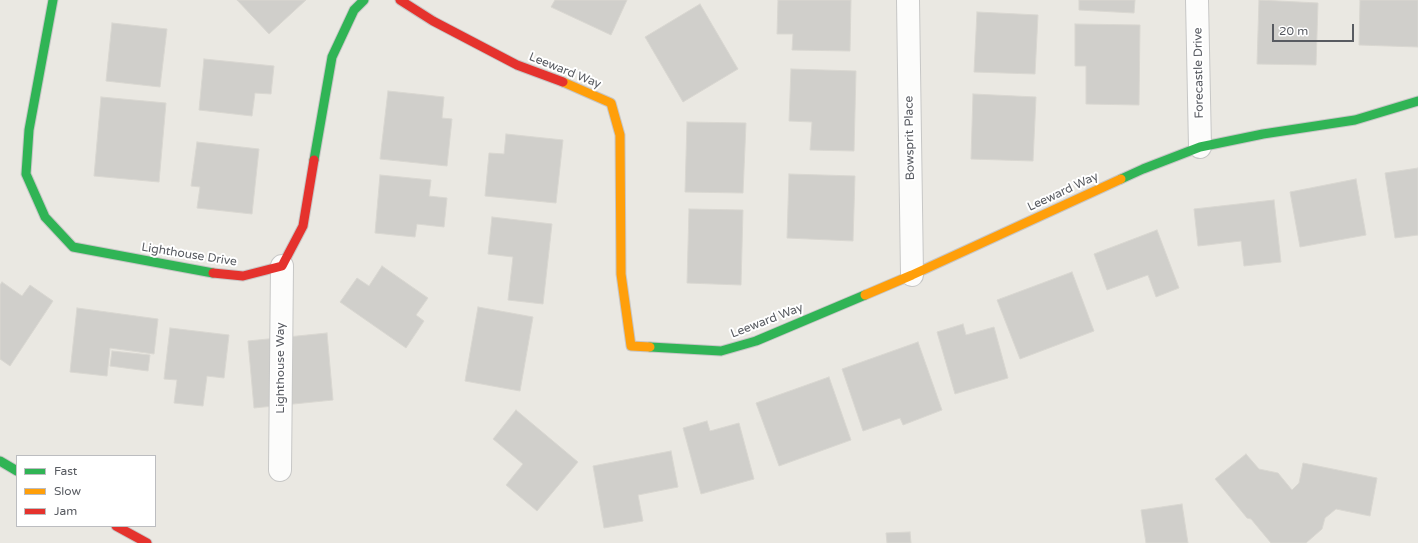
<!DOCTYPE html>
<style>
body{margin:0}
#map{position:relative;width:1418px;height:543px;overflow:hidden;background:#eae8e2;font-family:"Varela Round",sans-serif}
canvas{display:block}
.legend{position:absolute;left:16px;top:455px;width:140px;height:72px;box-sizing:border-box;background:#fff;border:1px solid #bcbdc0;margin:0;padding:5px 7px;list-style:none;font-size:12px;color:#585b61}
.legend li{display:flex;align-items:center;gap:8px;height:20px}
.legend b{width:20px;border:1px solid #bcbdc0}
.scale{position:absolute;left:1272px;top:24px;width:82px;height:18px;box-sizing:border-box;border:2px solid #585b61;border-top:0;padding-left:5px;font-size:12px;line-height:14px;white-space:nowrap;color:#585b61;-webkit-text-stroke:3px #fff;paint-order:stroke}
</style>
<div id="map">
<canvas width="1418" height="543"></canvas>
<ul class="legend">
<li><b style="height:5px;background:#30b455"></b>Fast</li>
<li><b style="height:5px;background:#ff9f0a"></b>Slow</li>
<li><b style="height:5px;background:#e5322d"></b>Jam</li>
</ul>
<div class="scale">20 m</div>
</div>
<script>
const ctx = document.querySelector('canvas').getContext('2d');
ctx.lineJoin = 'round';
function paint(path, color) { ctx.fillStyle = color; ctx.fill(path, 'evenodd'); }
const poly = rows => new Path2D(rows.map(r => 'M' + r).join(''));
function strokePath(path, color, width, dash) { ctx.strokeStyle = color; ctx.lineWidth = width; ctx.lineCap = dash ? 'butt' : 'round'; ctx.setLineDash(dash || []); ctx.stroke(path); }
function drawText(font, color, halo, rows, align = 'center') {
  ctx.font = font + ' "Varela Round",sans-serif'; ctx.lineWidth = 4; ctx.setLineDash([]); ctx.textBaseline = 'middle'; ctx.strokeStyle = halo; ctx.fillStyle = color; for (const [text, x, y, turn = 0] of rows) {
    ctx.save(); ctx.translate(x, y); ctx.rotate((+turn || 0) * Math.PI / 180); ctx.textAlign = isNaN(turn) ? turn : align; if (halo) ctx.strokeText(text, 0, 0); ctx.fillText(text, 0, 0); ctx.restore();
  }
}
const building = poly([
 [237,0,306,0,269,34,237,0],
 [555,0,627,0,611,35,551,7,555,0],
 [778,0,851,0,850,51,792,50,793,34,777,34,778,0],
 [1079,0,1135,0,1134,13,1079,10,1079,0],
 [1259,0,1318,3,1316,65,1257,64,1259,0],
 [1360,0,1418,0,1418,47,1359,45,1360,0],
 [700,4,738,69,683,102,645,37,700,4],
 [977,12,1038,15,1035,74,974,72,977,12],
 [112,23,167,29,160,87,106,81,112,23],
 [1075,24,1140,25,1139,105,1086,104,1086,66,1075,66,1075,24],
 [204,59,274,66,271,94,255,93,252,116,199,110,204,59],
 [791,69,856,71,854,151,810,150,812,122,789,121,791,69],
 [388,91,444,97,442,118,452,119,447,166,380,159,388,91],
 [973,94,1036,97,1033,161,971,159,973,94],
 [101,97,166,103,159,182,94,176,101,97],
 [687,122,746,123,743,193,685,192,687,122],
 [506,134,563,140,556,203,485,196,489,153,504,154,506,134],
 [197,142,259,149,252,214,197,208,200,187,191,186,197,142],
 [1418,168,1418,235,1395,238,1385,173,1418,168],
 [789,174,855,176,853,241,787,238,789,174],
 [380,175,431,180,429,196,447,198,444,227,417,224,415,237,375,233,380,175],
 [1356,179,1366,235,1300,247,1290,192,1356,179],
 [1274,200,1281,262,1244,266,1241,241,1198,246,1194,209,1274,200],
 [689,209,743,210,741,285,687,283,689,209],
 [492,217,552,224,543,304,508,300,513,257,488,254,492,217],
 [1157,230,1179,288,1156,297,1148,275,1107,290,1094,254,1157,230],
 [382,266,428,298,416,315,424,321,406,348,340,302,357,278,369,286,382,266],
 [1072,272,1094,331,1020,359,997,300,1072,272],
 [2,282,22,296,30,285,53,301,10,366,0,359,0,285,2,282],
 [478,307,533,317,520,391,465,381,478,307],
 [77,308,158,319,154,354,110,348,107,376,70,372,77,308],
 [963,324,966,335,994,327,1008,378,955,394,937,332,963,324],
 [170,328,229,335,224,378,207,376,203,406,174,403,177,380,164,379,170,328],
 [327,333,333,400,254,408,248,341,327,333],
 [918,342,942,410,903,425,900,418,863,431,842,369,918,342],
 [112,351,150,355,148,371,110,366,112,351],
 [829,377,851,440,779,466,756,403,829,377],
 [516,410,578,462,537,511,506,485,523,464,493,439,516,410],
 [707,421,710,431,739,423,754,479,701,494,683,428,707,421],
 [671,451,678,487,638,495,643,521,604,528,593,466,671,451],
 [1246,454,1259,469,1278,473,1292,490,1299,483,1303,463,1377,478,1370,516,1336,509,1325,518,1322,529,1306,543,1271,543,1251,519,1247,518,1215,479,1246,454],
 [1182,504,1188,543,1146,543,1141,510,1182,504],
 [910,532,911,543,887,543,886,533,910,532]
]);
const street = poly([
 [908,0,912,275],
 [1197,0,1200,147],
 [280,470,282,266]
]);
const fast = poly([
 [53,0,29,130,26,174,45,217,73,247,213,273],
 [314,160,332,57,354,10,364,0],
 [1121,179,1143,169,1200,147,1263,134,1355,120,1418,101],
 [650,347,721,351,756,341,865,295],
 [0,461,17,471]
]);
const slow = poly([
 [563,82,611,103,620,135,621,274,631,346,650,347],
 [865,295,912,275,1121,179]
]);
const jam = poly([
 [400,0,433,21,517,65,563,82],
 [213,273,243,276,282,266,303,226,314,160],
 [116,526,147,543]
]);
const streetNames = [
 ["Leeward Way",565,71,22],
 ["Forecastle Drive",1199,73,-91],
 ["Bowsprit Place",910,138,-91],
 ["Leeward Way",1063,192,-25],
 ["Lighthouse Drive",189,255,9],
 ["Leeward Way",767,321,-21],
 ["Lighthouse Way",281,368,-90]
];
paint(building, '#d0cfcb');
strokePath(building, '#d9d7d1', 1);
strokePath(street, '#c7c7c6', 24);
strokePath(fast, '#c7c6c6', 11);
strokePath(slow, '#c7c6c6', 11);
strokePath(jam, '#c7c6c6', 11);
strokePath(street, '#fcfcfb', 22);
strokePath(fast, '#30b455', 9);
strokePath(slow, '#ff9f0a', 9);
strokePath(jam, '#e5322d', 9);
drawText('12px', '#585b61', '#fff', streetNames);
</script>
